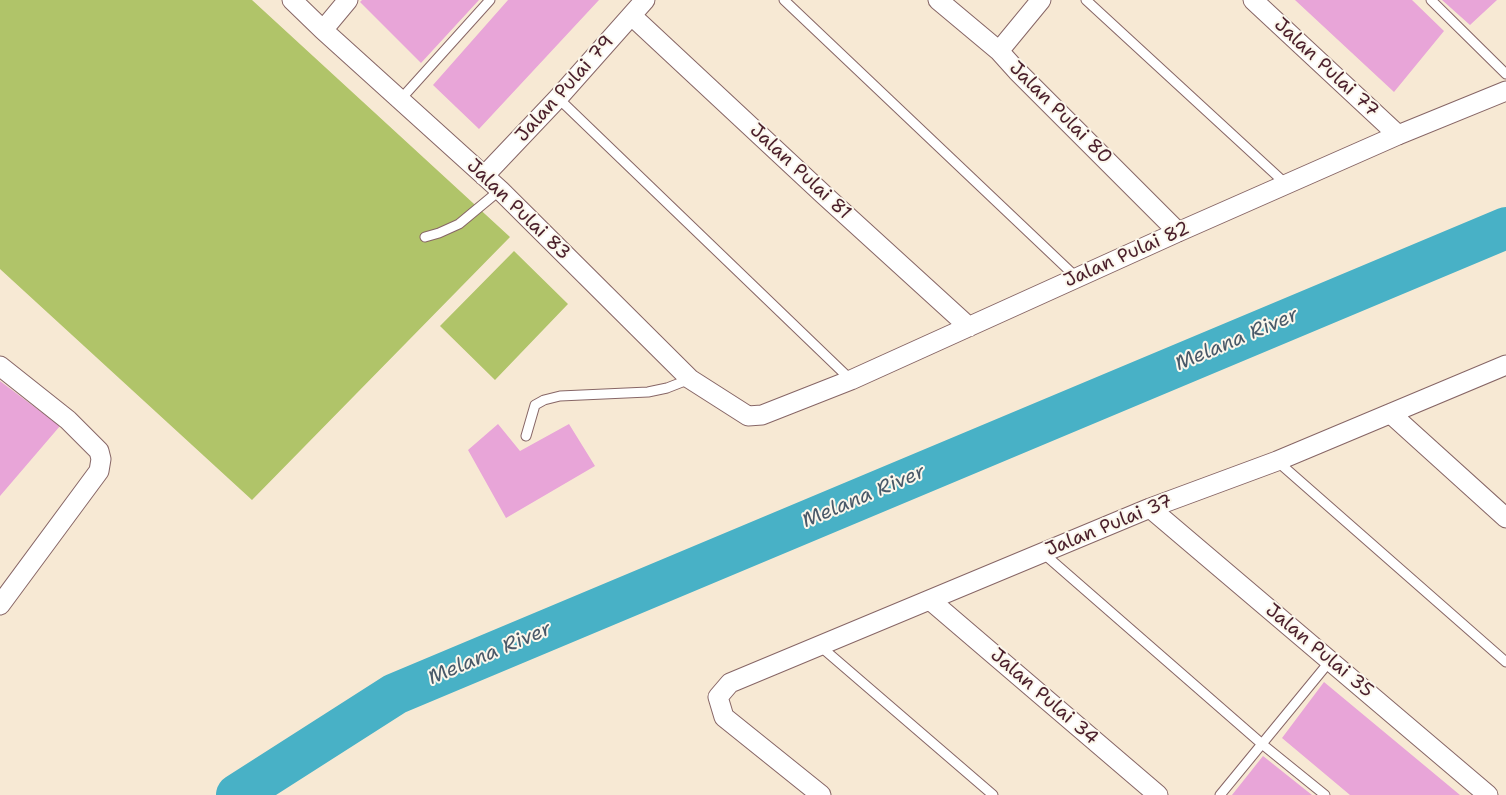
<!DOCTYPE html>
<style>
body{margin:0}
canvas{display:block;background:#f7e9d4}
</style>
<canvas width="1506" height="795"></canvas>
<script>
const ctx = document.querySelector('canvas').getContext('2d');
ctx.lineJoin = 'round';
function paint(path, color) { ctx.fillStyle = color; ctx.fill(path, 'evenodd'); }
const poly = rows => new Path2D(rows.map(r => 'M' + r).join(''));
function strokePath(path, color, width, dash) { ctx.strokeStyle = color; ctx.lineWidth = width; ctx.lineCap = dash ? 'butt' : 'round'; ctx.setLineDash(dash || []); ctx.stroke(path); }
function drawText(font, color, halo, rows, align = 'center') {
  ctx.font = font + ' "Shantell Sans",sans-serif'; ctx.lineWidth = 4; ctx.setLineDash([]); ctx.textBaseline = 'middle'; ctx.strokeStyle = halo; ctx.fillStyle = color; for (const [text, x, y, turn = 0] of rows) {
    ctx.save(); ctx.translate(x, y); ctx.rotate((+turn || 0) * Math.PI / 180); ctx.textAlign = isNaN(turn) ? turn : align; if (halo) ctx.strokeText(text, 0, 0); ctx.fillText(text, 0, 0); ctx.restore();
  }
}
const green = poly([
 [0,0,252,0,510,237,252,500,0,269],
 [514,251,568,304,495,380,440,326]
]);
const river = poly([
 [237,795,395,694,1506,228]
]);
const building = poly([
 [362,0,479,0,421,63,360,2],
 [508,0,599,0,479,129,433,85],
 [1295,0,1412,0,1444,31,1394,92],
 [1442,0,1497,0,1470,25],
 [0,381,60,426,0,496],
 [498,424,520,451,569,424,595,466,506,518,468,450],
 [1324,682,1460,795,1350,795,1282,738],
 [1263,756,1312,795,1232,795]
]);
const lane = poly([
 [784,0,1076,277],
 [1086,0,1286,184],
 [1431,0,1506,74],
 [558,98,851,380],
 [400,100,490,0],
 [425,237,439,233,459,224,500,190],
 [526,436,535,405,544,400,560,396,648,392,667,388,690,379],
 [1277,461,1506,662],
 [1043,553,1262,744,1325,795],
 [820,646,993,795],
 [1220,795,1330,661]
]);
const street = poly([
 [292,0,323,30,500,190,690,379,748,416,762,415,851,380,1178,232,1398,135,1506,91],
 [938,0,999,51,1017,71,1178,232],
 [1253,0,1398,135],
 [632,16,823,194,969,327],
 [323,30,348,0],
 [999,51,1041,0],
 [484,176,558,98,645,0],
 [0,366,68,420,99,451,101,459,99,471,0,605],
 [1391,414,1506,518],
 [1150,508,1488,795],
 [930,600,1158,795],
 [821,795,724,717,718,697,730,683,1150,508,1277,461,1506,365]
]);
const streetNames = [
 ["Jalan Pulai 77",1326,68,43],
 ["Jalan Pulai 79",565,89,-48],
 ["Jalan Pulai 80",1060,113,45],
 ["Jalan Pulai 81",800,172,43],
 ["Jalan Pulai 83",518,210,44],
 ["Jalan Pulai 82",1127,255,-24],
 ["Jalan Pulai 37",1109,526,-22],
 ["Jalan Pulai 35",1319,651,40],
 ["Jalan Pulai 34",1044,697,41]
];
const waterNames = [
 ["Melana River",1237,340,-23],
 ["Melana River",864,497,-23],
 ["Melana River",490,654,-23]
];
paint(green, '#b0c469');
strokePath(river, '#48b1c6', 42);
paint(building, '#e8a5d8');
strokePath(lane, '#876666', 11);
strokePath(street, '#876666', 21);
strokePath(lane, '#fff', 9);
strokePath(street, '#fff', 19);
drawText('19px', '#4a1f2b', '#fbf7ec', streetNames);
drawText('italic 20px', '#495969', '#fbf7ec', waterNames);
</script>
